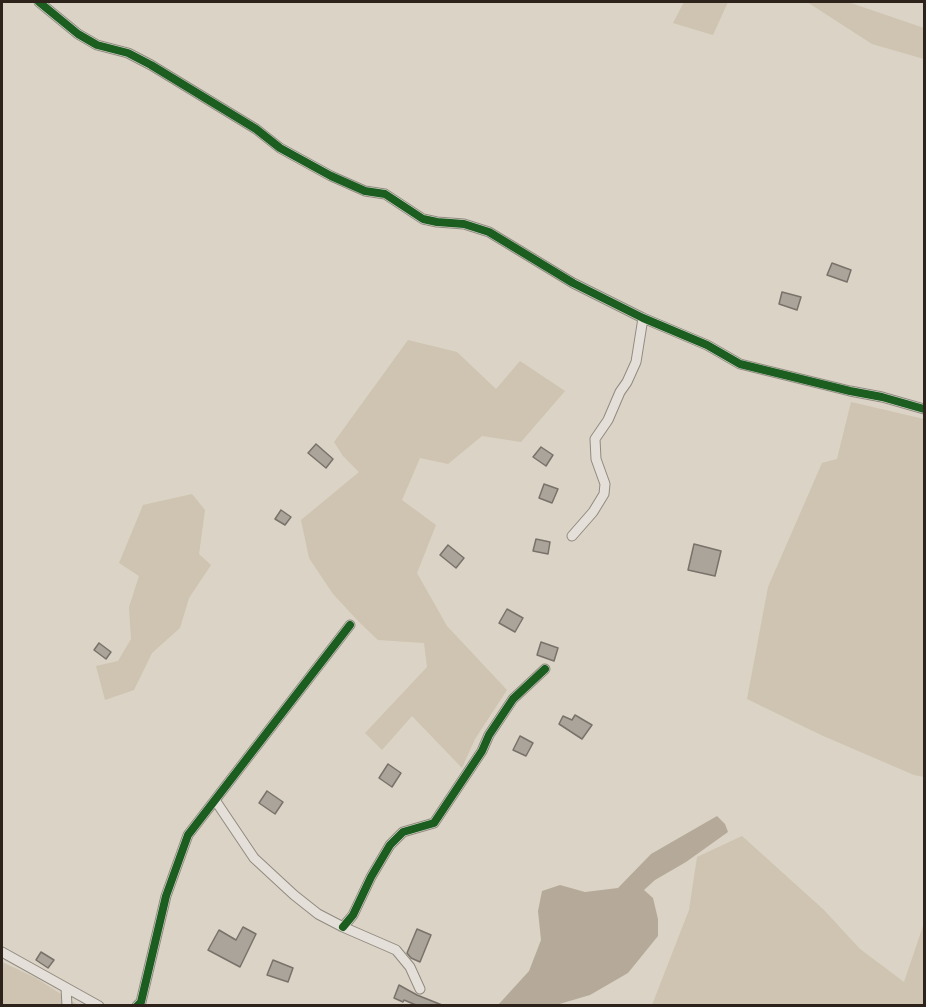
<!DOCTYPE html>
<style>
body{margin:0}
#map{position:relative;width:926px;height:1007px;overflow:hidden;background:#dbd3c5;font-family:"Libre Caslon Text",serif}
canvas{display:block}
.frame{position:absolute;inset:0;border:3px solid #2d231a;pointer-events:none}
</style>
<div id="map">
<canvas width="926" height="1007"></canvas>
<div class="frame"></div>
</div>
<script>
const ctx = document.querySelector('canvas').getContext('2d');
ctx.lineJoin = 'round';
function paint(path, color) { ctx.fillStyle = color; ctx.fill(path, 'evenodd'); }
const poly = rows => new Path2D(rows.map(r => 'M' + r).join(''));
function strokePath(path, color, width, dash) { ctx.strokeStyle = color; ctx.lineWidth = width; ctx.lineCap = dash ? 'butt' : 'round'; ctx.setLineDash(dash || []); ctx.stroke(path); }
const green = poly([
 [684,2,728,2,713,35,673,23],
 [807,2,848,2,924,28,924,59,872,44],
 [408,340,457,352,496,389,520,361,565,391,521,442,482,436,448,464,420,458,402,500,436,525,417,573,447,626,507,690,475,739,462,768,412,716,382,750,365,733,427,667,424,643,378,640,359,622,333,594,309,558,301,520,359,472,343,456,334,442],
 [851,402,924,419,924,777,914,775,821,735,747,699,768,587,822,463,837,459],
 [192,494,205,510,199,554,211,565,189,598,180,628,152,653,134,690,105,700,96,666,118,661,131,639,129,607,139,576,119,563,143,505],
 [742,836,824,910,860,949,904,982,924,923,924,1005,652,1005,689,910,697,857],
 [2,962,36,978,78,1005,2,1005]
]);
const water = poly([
 [717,816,725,824,728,832,686,862,655,880,644,890,653,898,658,919,658,936,628,973,590,995,556,1005,498,1005,529,971,541,940,538,911,542,891,560,885,585,892,618,888,651,854]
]);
const building = poly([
 [832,263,851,270,847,282,827,275,832,263],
 [782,292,801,297,797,310,779,304,782,292],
 [316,444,333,459,326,468,308,453,316,444],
 [541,447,553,455,546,466,533,457,541,447],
 [544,484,558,489,552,503,539,498,544,484],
 [281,510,291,517,285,525,275,519,281,510],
 [536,539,550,542,548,554,533,551,536,539],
 [694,544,721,551,715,576,688,570,694,544],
 [448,545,464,558,456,568,440,555,448,545],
 [507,609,523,618,515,632,499,623,507,609],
 [541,642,558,648,554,661,537,655,541,642],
 [99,643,111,652,106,659,94,650,99,643],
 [575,715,592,725,582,739,559,724,563,716,572,720,575,715],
 [520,736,533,743,526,756,513,750,520,736],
 [388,764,401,773,392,787,379,778,388,764],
 [267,791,283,802,275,814,259,803,267,791],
 [243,927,256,934,240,967,208,950,219,930,236,940,243,927],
 [417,929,431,935,420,962,411,958,407,953,417,929],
 [41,952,54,960,48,968,36,960,41,952],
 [273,960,293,968,288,982,267,975,273,960],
 [399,985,417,995,442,1005,416,1005,404,1000,403,1002,394,998,399,985]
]);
const street = poly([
 [39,2,78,34,97,45,128,53,151,65,256,129,280,148,331,176,365,191,385,194,423,219,437,222,464,224,489,232,573,283,643,318,707,345,740,364,850,391,882,397,924,409],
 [572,536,593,512,604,494,605,484,596,459,595,439,608,420,620,392,627,382,636,362,643,318],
 [215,800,254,858,294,895,318,914,343,927,396,950,410,967,420,989],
 [343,927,353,915,371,877,390,845,403,832,434,823,482,751,489,735,513,699,545,669],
 [2,952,99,1006],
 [66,988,67,1006],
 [137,1006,141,1002,166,896,188,835,350,625]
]);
const cycleway = poly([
 [39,2,78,34,97,45,128,53,151,65,256,129,280,148,331,176,365,191,385,194,423,219,437,222,464,224,489,232,573,283,643,318,707,345,740,364,850,391,882,397,924,409],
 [343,927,353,915,371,877,390,845,403,832,434,823,482,751,489,735,513,699,545,669],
 [137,1006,141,1002,166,896,188,835,350,625]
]);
paint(green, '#cec4b1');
paint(water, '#b5aa99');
paint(building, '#aba49b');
strokePath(building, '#78726a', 1.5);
strokePath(street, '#908a81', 11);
strokePath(street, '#e4e0d9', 9);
strokePath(cycleway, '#1b5e20', 8);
</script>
